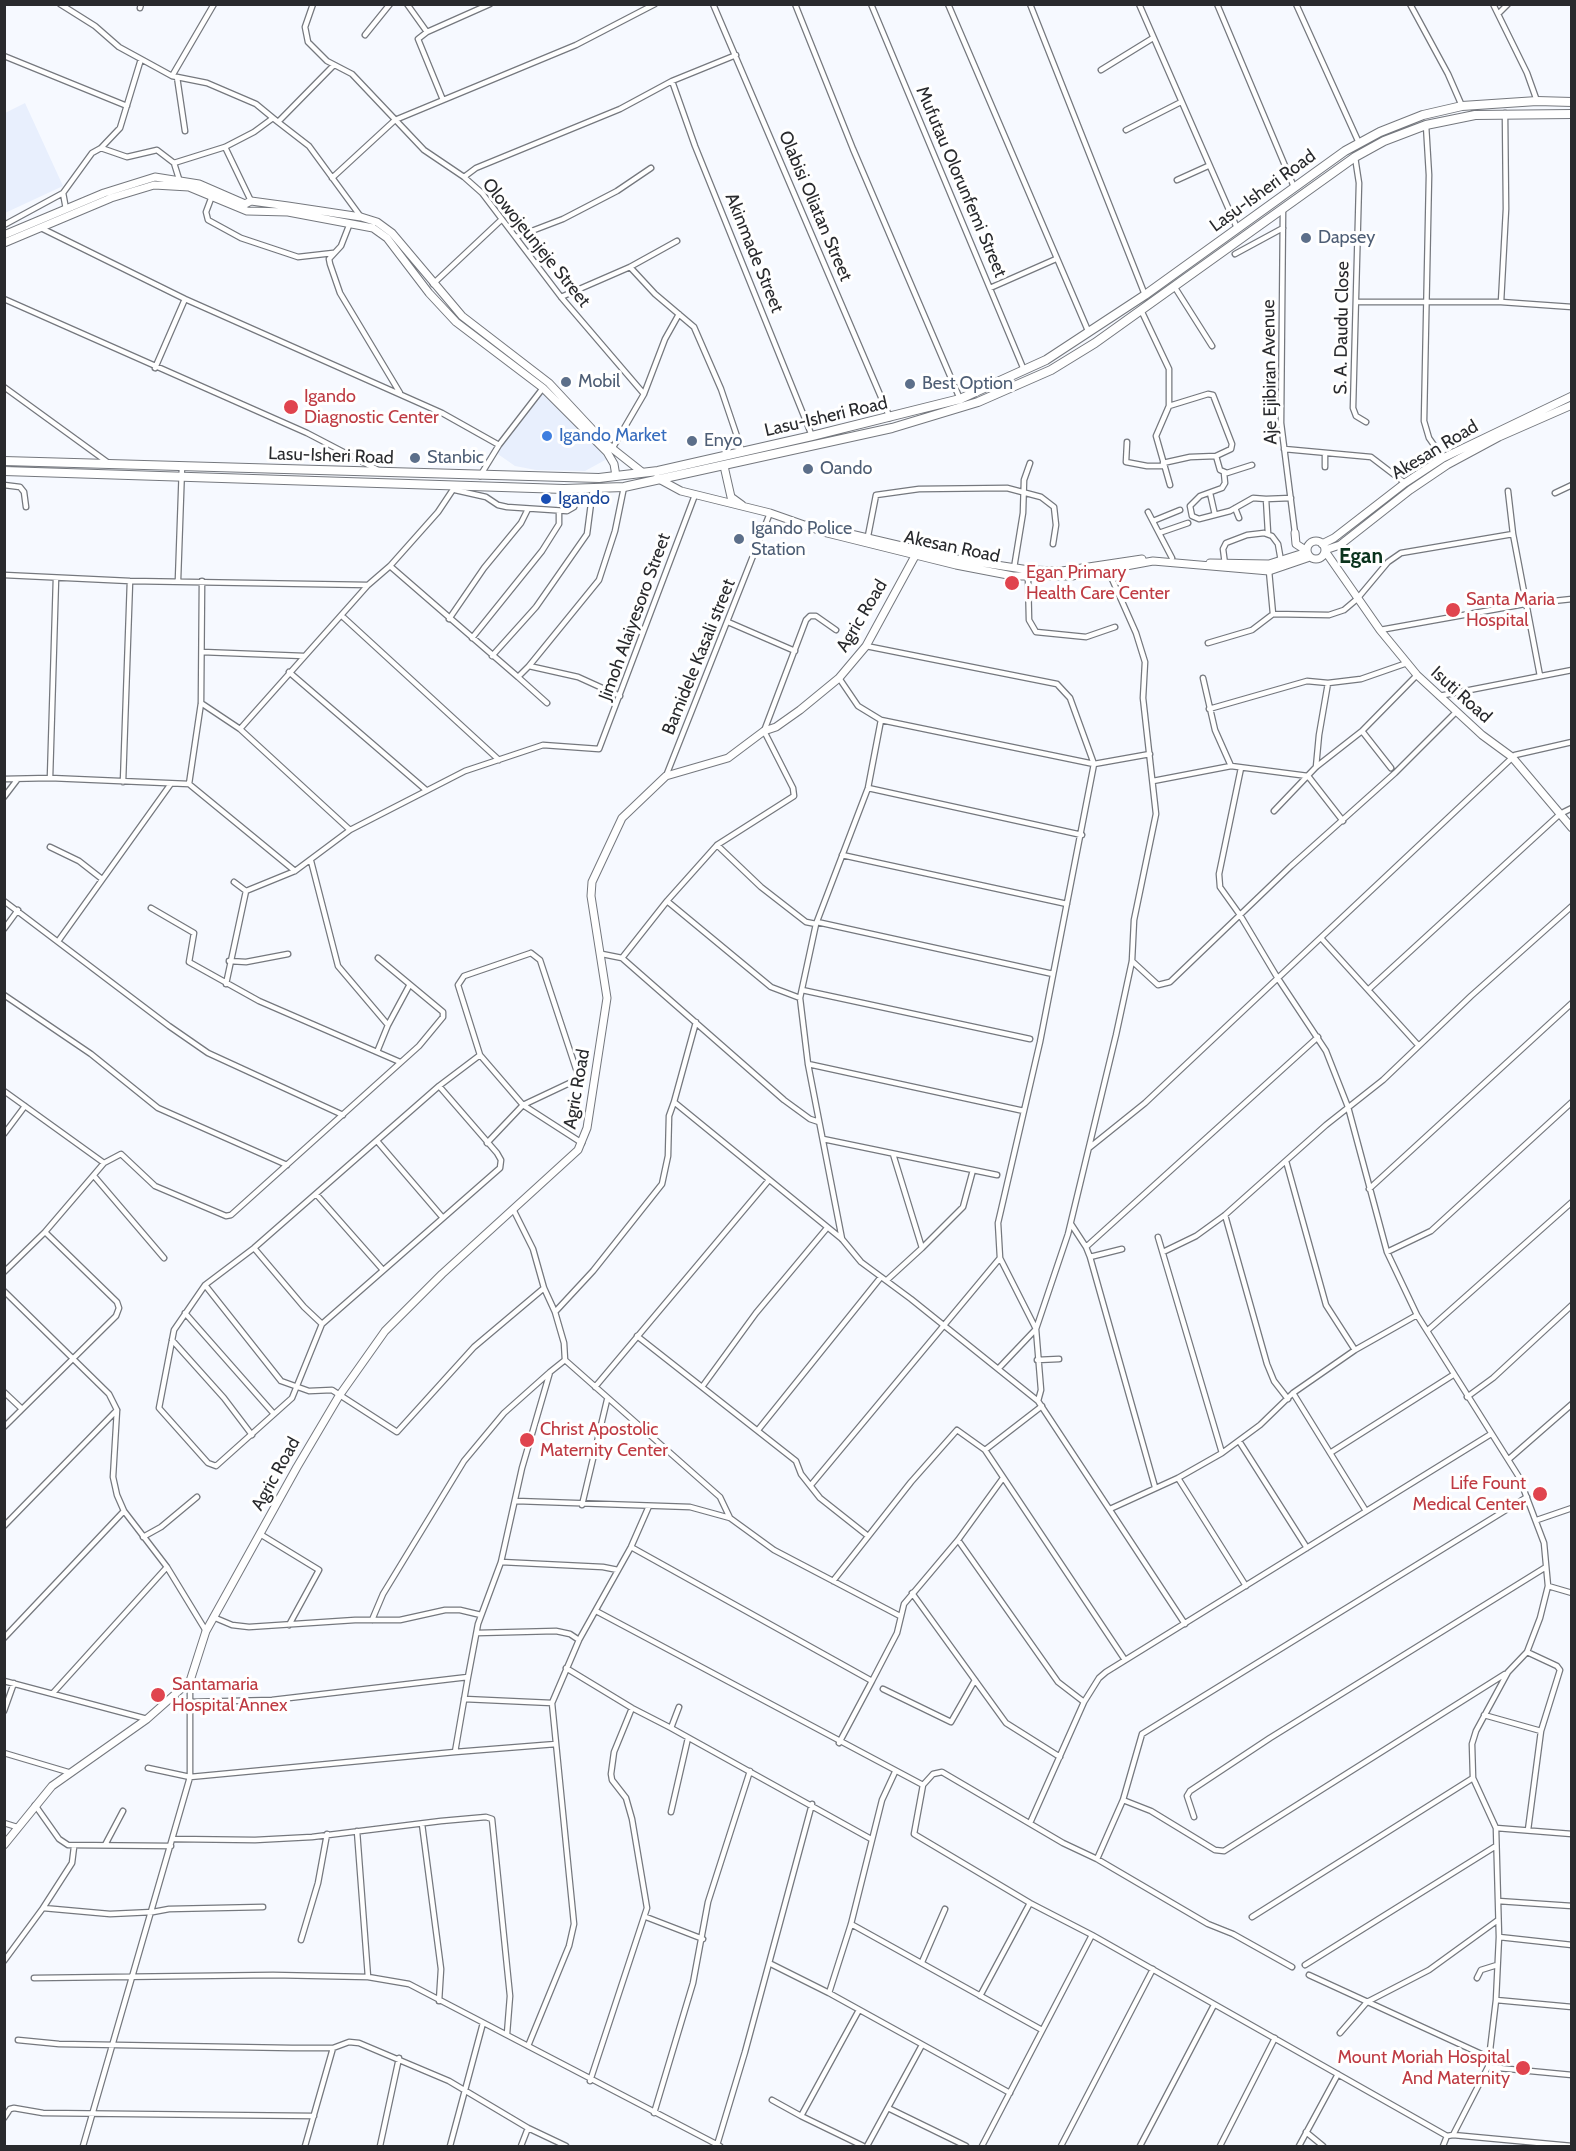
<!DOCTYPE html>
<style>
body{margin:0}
#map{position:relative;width:1576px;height:2151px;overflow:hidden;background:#f6f9ff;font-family:Cabin,sans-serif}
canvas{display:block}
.frame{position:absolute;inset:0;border:6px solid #292a2d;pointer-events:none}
</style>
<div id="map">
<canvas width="1576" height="2151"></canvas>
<div class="frame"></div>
</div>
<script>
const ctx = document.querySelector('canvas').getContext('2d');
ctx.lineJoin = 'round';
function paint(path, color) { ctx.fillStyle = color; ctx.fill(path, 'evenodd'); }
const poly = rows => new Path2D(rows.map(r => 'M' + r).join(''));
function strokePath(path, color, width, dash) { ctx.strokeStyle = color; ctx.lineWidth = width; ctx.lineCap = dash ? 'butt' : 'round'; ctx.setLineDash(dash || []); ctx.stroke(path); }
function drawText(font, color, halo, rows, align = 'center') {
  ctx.font = font + ' Cabin,sans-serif'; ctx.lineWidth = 6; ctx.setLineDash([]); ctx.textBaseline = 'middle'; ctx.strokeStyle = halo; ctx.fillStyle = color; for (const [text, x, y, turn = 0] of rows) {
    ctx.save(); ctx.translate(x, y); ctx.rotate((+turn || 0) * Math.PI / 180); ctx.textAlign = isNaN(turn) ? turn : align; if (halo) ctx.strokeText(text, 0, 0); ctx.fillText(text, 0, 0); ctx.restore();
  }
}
const built = poly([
 [25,103,63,186,5,213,5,113],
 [544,391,572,419,607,459,585,471,536,470,515,466,495,452]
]);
const street = poly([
 [60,4,95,26,119,47,141,59,120,128,101,148,92,153,63,193,66,209],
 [313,4,305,27,308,42,327,61,352,74,424,150,464,177,482,193,561,297,644,394],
 [407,4,427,32],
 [713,4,890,418],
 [795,4,853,149,960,399],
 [871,4,1024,370],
 [948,4,1089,333],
 [1030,4,1145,295],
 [1139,4,1237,228],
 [1217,4,1294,187],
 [1296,4,1359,143],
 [1410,4,1448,74,1462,106],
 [1493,4,1527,73,1537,101],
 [140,8,141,4],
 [1498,14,1508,4],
 [365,35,390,4],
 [4,56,127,106],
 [141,59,172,76,207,83,256,104,273,118],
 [1101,70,1153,38],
 [172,76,214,4],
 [177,77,185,131],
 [672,81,695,146,812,436],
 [443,100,418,39,427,32,490,4],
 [278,122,309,146,361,217],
 [1426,125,1429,175,1424,421,1429,438,1443,458],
 [1126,130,1181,102],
 [225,147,251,201],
 [101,148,127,157,157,150,174,163,179,179],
 [1355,157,1359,183,1353,408,1356,416,1366,422],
 [174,163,225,147,254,132,273,118,278,122,334,65],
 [464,177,476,168,620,109,672,81,736,55],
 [332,178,395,120,576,45,655,4],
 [1177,180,1208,166],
 [212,196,206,212,208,220,241,238,298,257,333,253],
 [1283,209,1281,423,1295,533],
 [350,223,341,246,329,259,330,264,340,293,400,393],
 [4,225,63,193],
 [41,228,185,299,442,413,499,445],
 [516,237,563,219,617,191,651,168],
 [1235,254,1283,228],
 [630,267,655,294,694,327,721,389,742,451],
 [433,284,500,221],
 [1174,286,1212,346],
 [990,288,1056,259],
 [561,297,630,267,677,241],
 [4,299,307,433,378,470],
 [1356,302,1501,302,1572,307],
 [1501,302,1506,209,1505,113],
 [1141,310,1169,369,1169,406,1156,436,1170,485],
 [155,368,185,299],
 [4,387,110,464],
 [1169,406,1208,394,1213,395,1232,444,1231,449,1216,456,1220,470,1227,473,1252,465],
 [1127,442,1126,462,1147,466,1164,466],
 [612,449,644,394,665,339,679,314],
 [1284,449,1371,457,1405,483],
 [1325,453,1325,467],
 [1163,463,1190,457,1216,456],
 [1224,473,1225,483,1222,488,1200,496,1190,506,1192,516,1199,519,1230,511,1253,498,1266,499],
 [480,476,499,445,543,388],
 [4,485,20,487,24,492,26,507],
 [455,490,486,497,498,505,507,507,567,511,574,507,583,488],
 [1508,491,1513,534,1540,676],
 [1210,493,1215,515],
 [1555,493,1572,485],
 [1235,508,1239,518],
 [1148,512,1172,558],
 [1153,521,1180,510],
 [1159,533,1188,523],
 [1268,533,1266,499,1291,498],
 [868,536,876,495,919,489,1007,488,1041,497,1054,507,1056,525,1053,544],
 [1225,564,1223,549,1226,543,1247,535,1264,533,1272,536,1278,544,1281,561],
 [390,566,518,677,529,666,578,677,620,696],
 [1014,568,1023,513,1024,480,1030,463],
 [1269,571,1273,614],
 [4,575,130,581,368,585],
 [1028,577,1029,620,1036,632,1086,637,1115,627],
 [178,580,182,466],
 [342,616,499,760],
 [449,619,484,568,521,523,528,509],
 [728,622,795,651],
 [1380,630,1525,604,1572,599],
 [472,638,542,551,559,524,559,511],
 [1208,643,1252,630,1273,614,1329,615,1344,610,1357,599,1388,562,1401,553,1513,534],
 [866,646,1057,684,1070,698,1094,764,1040,1042,998,1223,1000,1258,1036,1329,999,1368],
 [202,652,304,656],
 [492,656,536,607,587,534,593,488],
 [529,666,599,580,615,531,624,487],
 [289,672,426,790],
 [518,677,547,703],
 [839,678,858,706,881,720,868,788,816,924,800,998,808,1064,842,1239],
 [1203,678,1215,730,1231,766],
 [1439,696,1572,670],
 [201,703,240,729,350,830],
 [1209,709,1307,681,1328,683,1361,679,1407,663],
 [881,720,1094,764,1150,754],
 [240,729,368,585,390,566,438,512,456,485],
 [1362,731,1391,768],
 [1316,767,1319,735,1328,683],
 [1241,768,1219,874,1220,887,1240,915,1277,977,1326,1051,1348,1107,1387,1252,1417,1315,1519,1477,1544,1543,1548,1586,1540,1618,1527,1652,1508,1672,1476,1731,1472,1744,1473,1778,1496,1828,1499,1937,1496,2000,1488,2067,1453,2135,1447,2136,1443,2146],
 [666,776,770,513],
 [50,778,56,578],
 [4,779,50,778,189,784,295,871],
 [1153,781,1231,766,1308,776,1343,821],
 [123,782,130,581],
 [189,784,201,703,202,581],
 [868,788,1082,835],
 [4,797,17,780],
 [1274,811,1316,767,1362,731,1417,675],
 [717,845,761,887,806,922,816,924],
 [50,847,79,861,102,879],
 [842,855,1067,904],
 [311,861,338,966,388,1025],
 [234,882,246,891],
 [4,901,169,1026,208,1053,343,1115],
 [667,901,771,987,800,998],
 [151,908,194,933,189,962,259,1001,400,1062],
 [817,922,1053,974],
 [4,929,18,910],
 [1321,938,1418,1045],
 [59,940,170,785],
 [531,953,540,960,578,1075,576,1080,523,1105,480,1055,458,985,464,976,531,953],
 [602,954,622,958,784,1100,810,1119,819,1122],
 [622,958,667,901,717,845,794,796,793,788,764,731,806,620,810,616,816,616,836,630],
 [229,961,246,962,288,954],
 [1132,961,1158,985,1170,982,1291,866,1395,773,1456,712],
 [226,984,246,891,295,871,350,830,465,771,543,745,599,749,695,495],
 [1369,989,1560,814,1572,808],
 [802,990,1030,1039],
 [4,995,91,1054,158,1108,287,1165],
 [696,1022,674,1102,842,1239,861,1262,911,1299,1038,1401,1185,1624],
 [377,1052,388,1025,409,986],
 [808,1064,1024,1111],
 [439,1086,497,1153,501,1160,500,1168,322,1324,292,1398,216,1466,208,1463,159,1408,174,1330,205,1285,254,1248,439,1086,480,1055],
 [4,1091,104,1163],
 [4,1134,25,1106],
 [823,1139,997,1175],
 [377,1141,443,1218],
 [487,1143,523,1105,582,1143],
 [1089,1148,1145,1103,1515,755,1572,742],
 [893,1154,922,1248,963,1207,973,1170],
 [1286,1161,1326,1305,1355,1350],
 [94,1176,164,1258],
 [1369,1189,1572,1003],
 [316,1194,383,1270],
 [514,1211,533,1249,544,1288,555,1312,564,1343,565,1360,720,1497,730,1518],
 [1225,1215,1267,1364,1274,1381,1288,1399],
 [1071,1224,1086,1247,1090,1257,1155,1487],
 [1158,1237,1222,1453],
 [1086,1247,1318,1037],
 [254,1248,304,1307,322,1324],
 [1163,1252,1196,1236,1225,1215,1326,1125,1383,1080,1471,996,1572,906],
 [1387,1252,1431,1231,1572,1102],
 [1090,1257,1122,1249],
 [4,1272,45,1232,104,1163,121,1154,155,1186,226,1216,231,1215,419,1046,443,1017,443,1012,378,958],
 [887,1280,922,1248],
 [205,1285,281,1381,309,1391,332,1390,397,1432,474,1347,544,1288],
 [4,1291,109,1394,117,1410,113,1477,117,1495,124,1511,167,1567,206,1631],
 [555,1312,593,1271,662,1184,668,1156,669,1116,674,1102],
 [185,1313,274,1414],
 [1428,1330,1572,1202],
 [637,1336,796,1461,801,1474,820,1498,868,1536],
 [172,1340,224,1398,252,1435],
 [1037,1360,1059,1359],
 [595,1387,769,1180],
 [702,1387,756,1313,827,1228],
 [4,1392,22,1409],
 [1293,1393,1366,1511],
 [1467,1397,1493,1378,1572,1305],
 [1038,1401,1041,1390,1036,1329,1068,1234,1116,1035,1132,961,1134,920,1156,814,1143,698,1145,662,1136,633,1108,570],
 [4,1427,116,1316,119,1308,117,1302,45,1232],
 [758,1430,881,1277],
 [1239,1441,1307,1548],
 [985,1450,1042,1406],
 [1330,1453,1453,1375],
 [1509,1459,1572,1404],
 [1178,1478,1246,1586],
 [811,1485,1000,1258],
 [516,1501,690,1507,730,1518,774,1550,900,1616],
 [582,1505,607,1400],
 [1110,1509,1178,1478,1222,1453,1260,1425,1293,1393,1355,1350,1417,1315],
 [1537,1520,1572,1508],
 [4,1526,117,1410],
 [260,1534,319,1570,289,1625],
 [143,1537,161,1527,197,1497],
 [958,1540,1058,1682,1084,1702],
 [631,1547,872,1681,839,1743],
 [501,1562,603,1567,618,1570],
 [833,1581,911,1482,957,1430,985,1450,1125,1660],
 [1548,1586,1572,1593],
 [912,1593,1006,1723,1060,1757],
 [596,1611,923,1785],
 [213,1617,232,1625,249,1627,355,1620,400,1620,445,1610,460,1610,481,1615],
 [372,1620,383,1594,464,1461,504,1413,550,1372],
 [477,1633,556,1631,570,1634,579,1640],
 [4,1638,124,1511],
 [1527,1652,1557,1666,1560,1670,1541,1731,1528,1830],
 [566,1668,632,1708,671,1728,679,1707],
 [4,1681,147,1719],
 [872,1681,897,1633,904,1604,958,1540,1003,1478],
 [883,1689,951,1722,975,1680],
 [53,1693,167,1567],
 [172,1699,189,1702,272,1700,468,1677,478,1624,501,1562,522,1468,550,1372,565,1360],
 [464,1699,552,1703],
 [4,1711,14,1683],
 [1484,1715,1541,1731],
 [671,1728,871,1839],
 [455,1752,556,1744],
 [4,1753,68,1772],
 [148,1768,190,1777,455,1752,468,1677],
 [1123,1800,1151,1811,1215,1850,1224,1851,1505,1674],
 [35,1805,59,1839,68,1845,171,1846],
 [671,1812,688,1738],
 [1194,1817,1187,1796,1190,1791,1270,1738,1546,1567],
 [4,1823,17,1827],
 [1030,1823,1084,1702,1099,1678,1106,1672,1491,1434],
 [422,1824,441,1969,439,2001],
 [1496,1828,1572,1834],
 [357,1831,368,1977],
 [174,1839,255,1840,312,1837,441,1821,486,1817,492,1819,510,1996,507,2034],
 [105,1845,123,1811],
 [74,1847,72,1863,43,1908,110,1914,153,1912,169,1909,263,1907],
 [1097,1859,1123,1800,1142,1734,1527,1497],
 [1498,1901,1572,1906],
 [646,1917,703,1939],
 [1252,1917,1473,1778],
 [851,1924,1042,2030],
 [1499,1937,1572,1945],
 [301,1940,318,1883,327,1834],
 [4,1961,43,1908],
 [922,1962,945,1909],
 [769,1963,829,1993,1010,2093],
 [1305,1965,1496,1846],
 [1292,1967,1233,1934,1208,1924,1097,1859,1063,1843,942,1772,933,1774,923,1785,914,1834,1030,1903,1092,1935,1447,2136],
 [1309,1975,1490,2058],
 [34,1978,273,1975,368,1977,409,1984,720,2146],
 [1477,1978,1481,1970,1497,1965],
 [829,1993,851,1924,882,1800,895,1772],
 [980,1996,1030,1903],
 [1496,2000,1572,2007],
 [859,2010,801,2116,863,2146],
 [1340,2033,1367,2002,1429,1970,1498,1920],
 [18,2040,59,2044,292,2048,333,2048,349,2042,359,2043,449,2081,528,2128,566,2146],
 [528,2046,569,1946,574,1924,552,1703,579,1640,631,1547,649,1506],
 [1488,2067,1572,2075],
 [590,2081,647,1908,632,1819,626,1798,612,1780,611,1774,614,1752,632,1708],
 [772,2100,801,2116],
 [888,2108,966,2146],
 [654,2113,693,1983,708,1902,750,1771],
 [4,2118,10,2109,14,2108,43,2113,314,2116],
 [1306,2132,1323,2146],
 [1453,2135,1572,2146],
 [717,2145,745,2052,812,1804],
 [83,2146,190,1777,190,1681],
 [305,2146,333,2048],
 [380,2146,399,2058],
 [450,2146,483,2023],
 [521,2146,528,2128],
 [867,2146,922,2045],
 [982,2146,1092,1935],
 [1061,2146,1153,1969],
 [1140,2146,1214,2005],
 [1220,2146,1275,2038],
 [1299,2146,1338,2074]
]);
const secondary = poly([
 [4,235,104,193,155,177,199,184,245,204,251,201,288,206,361,217,377,222,392,233,462,316,549,383,604,442,642,472],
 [4,243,111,198,154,185,189,187,247,211,288,212,373,228,387,238,429,293,456,322,543,388,607,452,614,464,616,476],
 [724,466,731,497,742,505],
 [657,478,681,491,770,513,827,533,956,565,1013,576,1072,576,1153,561,1269,571,1310,557],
 [808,524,957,559,1029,570,1062,571,1142,559],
 [1295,533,1296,544,1307,551],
 '1307 550a9 9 0 1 1 18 0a9 9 0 1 1-18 0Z',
 [1322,544,1334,538,1405,483,1443,458,1572,396],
 [1325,550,1340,545,1410,490,1447,465,1499,437,1572,405],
 [1325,551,1380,630,1417,675,1482,735,1512,757,1572,828],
 [1210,563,1269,564,1307,552],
 [4,1845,52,1786,147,1719,190,1681,206,1631,297,1467,339,1396,385,1331,442,1274,578,1150,587,1128,607,998,591,896,592,882,622,818,666,776,728,758,764,731,776,727,800,710,839,678,866,646,915,556]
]);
const primary = poly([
 [4,461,599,478,658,471,812,436,960,399,1046,360,1145,295,1345,151,1380,132,1423,115,1462,106,1537,101,1572,102],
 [4,471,564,489,624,487,892,428,978,402,1051,370,1095,343,1355,157,1384,141,1426,125,1475,115,1572,114]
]);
const markers = [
 [1306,238,6,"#5c6f8a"],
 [566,382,6,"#5c6f8a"],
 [910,384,6,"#5c6f8a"],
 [291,407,8,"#e0444e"],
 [547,436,6,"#3f7fe0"],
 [692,441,6,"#5c6f8a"],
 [415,458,6,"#5c6f8a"],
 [808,469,6,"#5c6f8a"],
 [546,499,6,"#1a4fb4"],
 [739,539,6,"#5c6f8a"],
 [1012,583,8,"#e0444e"],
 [1453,610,8,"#e0444e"],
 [527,1440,8,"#e0444e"],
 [1540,1494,8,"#e0444e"],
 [158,1695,8,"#e0444e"],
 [1523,2068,8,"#e0444e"]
];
const streetNames = [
 ["Mufutau Olorunfemi Street",961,182,67],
 ["Lasu-Isheri Road",1263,191,-36],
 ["Olabisi Oliatan Street",815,206,67],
 ["Olowojeunjeje Street",536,243,51],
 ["Akinmade Street",754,253,68],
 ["S. A. Daudu Close",1342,328,-89],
 ["Aje Ejibiran Avenue",1270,372,-91],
 ["Lasu-Isheri Road",826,417,-13],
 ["Akesan Road",1435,450,-31],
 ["Lasu-Isheri Road",331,456,2],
 ["Akesan Road",952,547,12],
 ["Agric Road",862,616,-59],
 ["Jimoh Alaiyesoro Street",635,617,-70],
 ["Bamidele Kasali street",699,657,-68],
 ["Isuti Road",1461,695,42],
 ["Agric Road",577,1089,-80],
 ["Agric Road",276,1474,-61]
];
const serviceNames = [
 ["Dapsey",1318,238],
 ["Mobil",578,382],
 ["Best Option",922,384],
 ["Enyo",704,441],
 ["Stanbic",427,458],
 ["Oando",820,469],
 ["Igando Police",751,529],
 ["Station",751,550]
];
const healthNames = [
 ["Igando",304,397],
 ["Diagnostic Center",304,418],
 ["Egan Primary",1026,573],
 ["Health Care Center",1026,594],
 ["Santa Maria",1466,600],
 ["Hospital",1466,621],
 ["Christ Apostolic",540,1430],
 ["Maternity Center",540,1451],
 ["Life Fount",1526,1484,"right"],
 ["Medical Center",1526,1505,"right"],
 ["Santamaria",172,1685],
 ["Hospital Annex",172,1706],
 ["Mount Moriah Hospital",1510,2058,"right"],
 ["And Maternity",1510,2079,"right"]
];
const shopNames = [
 ["Igando Market",559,436]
];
const transitNames = [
 ["Igando",558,499]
];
const quarterNames = [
 ["Egan",1361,557]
];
paint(built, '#e8effd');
strokePath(street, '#75787e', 7);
strokePath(secondary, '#75787e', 9);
strokePath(primary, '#75787e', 10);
strokePath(street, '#fff', 4.5);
strokePath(secondary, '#fff', 7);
strokePath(primary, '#fff', 8);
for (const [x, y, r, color] of markers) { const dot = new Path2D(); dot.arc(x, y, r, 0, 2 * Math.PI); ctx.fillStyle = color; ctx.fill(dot); strokePath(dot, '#fff', 2); }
drawText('18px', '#292a2d', '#fff', streetNames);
drawText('18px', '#4e5e75', '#fff', serviceNames, 'left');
drawText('18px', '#be3a42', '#fff', healthNames, 'left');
drawText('18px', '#366cbe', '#fff', shopNames, 'left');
drawText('18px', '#164399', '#fff', transitNames, 'left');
drawText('bold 21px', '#0a331d', '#fff', quarterNames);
</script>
